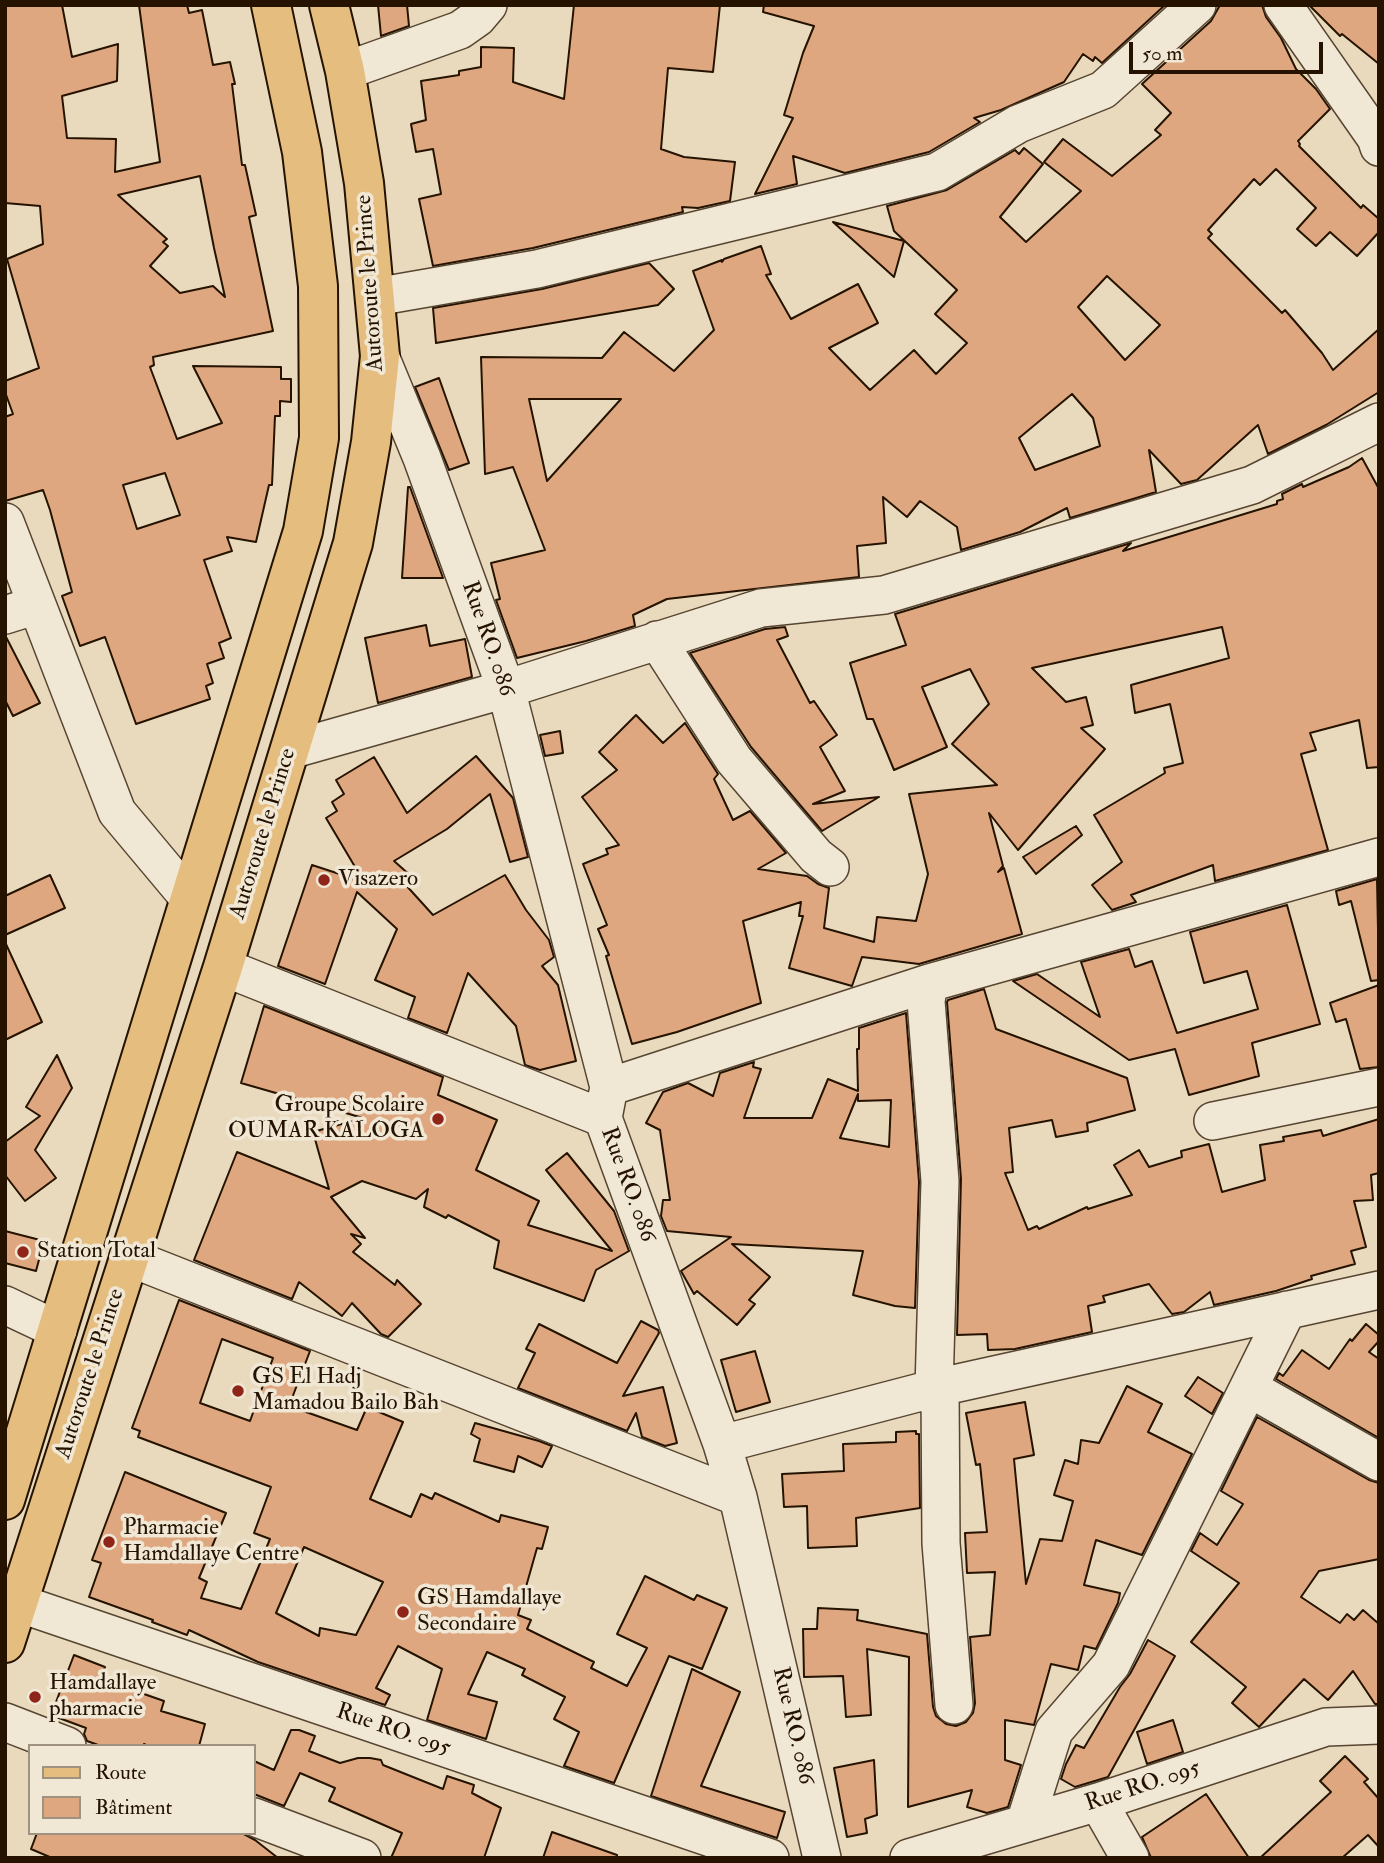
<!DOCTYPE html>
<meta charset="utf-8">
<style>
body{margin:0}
#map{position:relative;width:1384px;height:1863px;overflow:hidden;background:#e9dabe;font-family:"IM FELL Double Pica",serif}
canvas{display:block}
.frame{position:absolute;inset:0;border:7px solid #251300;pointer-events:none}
.legend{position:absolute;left:28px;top:1744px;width:228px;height:91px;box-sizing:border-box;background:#f1e7d5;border:2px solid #9f9280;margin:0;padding:9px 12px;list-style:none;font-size:21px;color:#251300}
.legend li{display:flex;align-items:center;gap:14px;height:35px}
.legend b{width:35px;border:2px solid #9f9280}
.scale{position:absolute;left:1129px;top:42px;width:194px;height:32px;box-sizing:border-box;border:4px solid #251300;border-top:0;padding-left:9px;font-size:21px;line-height:24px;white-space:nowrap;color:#251300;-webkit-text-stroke:5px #f1e7d5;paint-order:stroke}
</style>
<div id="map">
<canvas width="1384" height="1863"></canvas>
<div class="frame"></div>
<ul class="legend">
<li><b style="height:9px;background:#e4bd7f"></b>Route</li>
<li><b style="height:19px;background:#dea780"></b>Bâtiment</li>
</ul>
<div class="scale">50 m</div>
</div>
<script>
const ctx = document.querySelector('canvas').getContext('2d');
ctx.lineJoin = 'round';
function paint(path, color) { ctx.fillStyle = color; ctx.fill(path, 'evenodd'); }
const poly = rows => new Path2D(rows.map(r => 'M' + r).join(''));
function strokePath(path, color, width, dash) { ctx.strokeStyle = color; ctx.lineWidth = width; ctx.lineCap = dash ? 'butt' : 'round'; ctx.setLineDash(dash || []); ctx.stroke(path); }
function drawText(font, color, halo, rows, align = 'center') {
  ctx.font = font + ' "IM FELL Double Pica",serif'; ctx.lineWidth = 7; ctx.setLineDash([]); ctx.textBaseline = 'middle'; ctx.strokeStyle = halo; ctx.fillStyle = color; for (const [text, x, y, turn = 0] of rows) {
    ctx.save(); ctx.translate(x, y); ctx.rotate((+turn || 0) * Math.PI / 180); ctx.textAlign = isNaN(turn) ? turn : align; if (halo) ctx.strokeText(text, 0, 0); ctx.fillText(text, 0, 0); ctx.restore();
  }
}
const building = poly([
 [5,5,62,5,72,57,118,44,117,81,62,96,67,138,116,139,115,172,160,162,139,5,187,5,189,13,202,10,213,65,230,62,235,84,232,84,242,165,245,165,256,215,249,217,273,331,153,357,154,365,150,367,177,439,222,423,193,366,281,367,281,379,291,379,291,402,280,401,280,416,275,416,272,485,269,485,256,542,227,537,232,551,204,560,231,638,219,643,224,658,207,664,213,683,206,686,210,699,136,724,105,637,80,646,62,596,72,592,50,510,43,490,5,501,5,417,13,414,5,392,5,381,39,368,7,259,43,244,40,206,5,203,5,5],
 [200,176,214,248,225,297,213,286,180,293,150,266,168,246,163,242,167,239,118,195,200,176],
 [165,473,180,515,137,529,123,485,165,473],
 [378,5,407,5,409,26,381,36,378,5],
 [574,5,720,5,713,72,668,68,661,149,684,157,735,162,730,201,698,208,682,207,683,212,533,248,433,266,419,199,441,194,433,149,416,152,411,124,426,120,421,81,459,75,459,71,481,67,481,47,514,48,513,82,564,99,574,5],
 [764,5,1165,5,1102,63,1095,57,1093,61,1083,54,1064,82,1001,110,974,118,980,122,929,152,845,173,793,156,797,184,755,194,793,118,784,115,803,53,814,26,763,12,764,5],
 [1220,5,1262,5,1266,17,1281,38,1296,69,1316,89,1330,109,1298,141,1300,144,1299,146,1361,208,1363,205,1379,219,1379,232,1357,256,1330,232,1316,246,1297,229,1316,208,1276,169,1260,185,1254,179,1208,230,1212,234,1208,238,1282,313,1285,310,1322,353,1333,370,1379,329,1379,392,1326,425,1268,454,1258,425,1197,480,1181,484,1149,450,1156,492,1070,518,1067,508,1020,532,961,550,957,527,920,501,907,517,883,497,886,543,857,546,859,577,667,599,633,615,635,626,586,641,517,658,496,600,500,599,491,563,545,550,513,467,485,474,481,357,602,358,624,332,674,371,714,330,693,271,722,260,722,262,724,259,761,246,771,274,766,275,791,319,858,284,878,323,829,348,870,390,914,350,936,374,967,343,935,314,957,290,894,231,887,206,947,190,1015,150,1019,154,1024,148,1043,164,1000,217,1026,242,1081,191,1044,162,1063,139,1112,176,1161,135,1155,130,1171,113,1142,84,1211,21,1220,5],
 [1107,276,1160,325,1125,360,1078,307,1107,276],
 [1072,394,1093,418,1100,446,1035,470,1019,438,1072,394],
 [529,399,621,399,547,481,529,399],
 [1309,5,1379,5,1379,64,1342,34,1340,36,1309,5],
 [833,222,904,241,894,277,833,222],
 [649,263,674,289,658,305,436,343,433,308,542,289,649,263],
 [439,378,469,463,449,470,415,387,439,378],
 [1362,458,1379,489,1379,767,1367,768,1359,720,1310,733,1316,750,1301,754,1328,850,1215,881,1213,865,1131,895,1136,902,1112,910,1092,885,1122,862,1094,815,1165,773,1164,768,1183,763,1170,704,1135,713,1131,685,1229,658,1222,627,1032,668,1066,702,1086,697,1093,725,1081,728,1105,749,1018,850,989,813,1003,866,998,872,1004,868,1022,934,919,964,862,957,852,986,789,968,803,916,799,916,801,902,743,921,761,1003,677,1032,632,1044,606,956,609,955,598,929,607,925,583,864,608,854,606,849,619,845,582,797,617,770,599,752,636,715,663,743,685,723,718,774,714,779,733,820,750,811,786,853,758,869,807,876,818,884,829,888,824,928,874,942,877,917,916,921,928,874,909,794,997,785,952,744,989,704,970,669,922,687,947,747,894,770,873,719,867,719,850,663,906,645,895,614,1131,543,1123,551,1277,504,1277,501,1283,499,1282,494,1302,484,1303,487,1349,467,1362,458],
 [408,487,410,487,443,578,402,578,408,487],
 [426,625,430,646,465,639,472,677,378,703,365,638,426,625],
 [785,627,788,636,777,640,810,703,814,701,837,735,820,747,845,791,813,804,879,797,822,831,751,747,690,653,765,629,785,627],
 [5,635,40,703,13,716,5,700,5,635],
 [560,731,563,753,545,756,540,735,560,731],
 [476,756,513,798,528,857,510,862,490,794,447,829,394,861,411,876,404,883,433,915,505,875,526,910,549,940,554,957,542,966,558,985,576,1061,540,1070,525,1065,516,1026,468,973,447,1033,408,1018,415,997,375,980,397,929,357,892,325,984,278,966,312,865,364,882,326,818,337,811,332,802,344,794,336,780,374,757,407,813,476,756],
 [1076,826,1082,835,1036,874,1023,857,1076,826],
 [50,875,65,908,5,935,5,896,50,875],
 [1377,879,1379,980,1371,981,1351,901,1339,905,1336,891,1377,879],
 [1287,905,1320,1024,1252,1043,1259,1076,1189,1095,1175,1049,1129,1060,1013,981,1037,974,1100,1017,1081,962,1129,949,1135,967,1152,961,1177,1033,1258,1009,1247,971,1204,983,1190,932,1287,905],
 [5,942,42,1022,5,1040,5,942],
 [1379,985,1379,1067,1360,1069,1346,1019,1336,1022,1330,1003,1379,985],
 [984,989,996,1029,1127,1078,1135,1110,1087,1123,1088,1131,1056,1137,1052,1120,1009,1128,1013,1172,1005,1173,1028,1230,1037,1226,1039,1229,1087,1207,1088,1209,1132,1195,1114,1165,1139,1150,1149,1167,1182,1157,1181,1151,1209,1144,1222,1192,1265,1180,1260,1145,1284,1141,1283,1137,1321,1130,1323,1136,1379,1119,1379,1173,1371,1175,1373,1200,1354,1201,1366,1247,1351,1251,1355,1264,1311,1276,1312,1279,1276,1291,1214,1305,1210,1292,1184,1312,1172,1314,1149,1284,1103,1296,1105,1302,1088,1306,1092,1332,1015,1349,988,1350,987,1334,957,1335,961,1179,947,1002,948,1000,984,989],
 [264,1006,443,1077,438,1095,497,1120,476,1170,539,1201,528,1225,612,1251,546,1170,567,1153,614,1211,629,1251,596,1270,584,1301,494,1268,499,1241,448,1215,446,1218,424,1207,428,1189,416,1199,362,1181,331,1197,365,1238,351,1234,361,1244,353,1252,395,1285,397,1280,421,1304,388,1337,381,1334,352,1303,342,1316,299,1282,292,1299,194,1260,237,1152,329,1189,313,1132,363,1118,241,1083,264,1006],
 [906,1013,919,1182,915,1308,895,1306,853,1295,863,1251,732,1244,770,1277,749,1300,755,1304,737,1325,697,1291,694,1294,681,1271,731,1237,667,1231,661,1216,663,1200,670,1200,660,1130,646,1123,663,1092,688,1083,713,1096,720,1073,754,1062,753,1067,761,1069,744,1118,812,1118,828,1079,858,1091,857,1049,859,1049,859,1028,906,1013],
 [858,1094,858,1101,891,1100,889,1147,840,1138,858,1094],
 [57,1055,72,1088,35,1150,56,1178,25,1201,5,1175,5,1142,40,1116,26,1107,57,1055],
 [5,1231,44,1241,36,1271,5,1263,5,1231],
 [179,1300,310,1351,289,1406,357,1430,367,1407,403,1422,370,1499,411,1517,421,1494,432,1499,435,1493,499,1522,501,1515,548,1527,542,1549,537,1548,518,1615,531,1620,527,1629,594,1662,591,1668,627,1686,647,1648,617,1634,645,1576,694,1600,697,1595,727,1608,702,1669,669,1656,614,1783,564,1766,579,1732,554,1719,565,1697,522,1675,525,1669,487,1652,468,1694,497,1702,486,1739,427,1720,442,1669,398,1646,376,1688,390,1695,385,1705,258,1662,189,1630,187,1635,152,1622,153,1620,89,1597,101,1563,92,1560,125,1472,226,1513,199,1578,207,1582,201,1598,241,1609,270,1539,254,1533,271,1487,138,1437,140,1431,132,1428,179,1300],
 [222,1339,273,1358,250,1421,200,1403,222,1339],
 [304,1547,383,1582,356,1635,320,1628,319,1636,276,1613,304,1547],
 [641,1321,658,1330,659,1333,623,1396,663,1387,677,1443,665,1446,642,1437,636,1413,627,1431,518,1388,535,1353,526,1349,539,1324,617,1363,641,1321],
 [1366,1324,1379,1335,1379,1341,1369,1352,1379,1359,1379,1438,1276,1379,1279,1373,1283,1376,1302,1350,1329,1369,1350,1339,1352,1341,1366,1324],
 [755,1351,770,1402,736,1412,721,1360,755,1351],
 [1198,1377,1223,1393,1212,1414,1185,1396,1198,1377],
 [1127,1386,1162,1404,1148,1432,1192,1454,1142,1555,1096,1540,1084,1585,1120,1593,1118,1603,1096,1649,1084,1646,1078,1670,1051,1664,1034,1725,1005,1720,1005,1760,1021,1765,1008,1807,987,1813,967,1807,972,1790,908,1807,909,1657,867,1649,871,1715,846,1717,843,1676,804,1677,803,1629,817,1629,818,1608,858,1610,857,1620,927,1634,933,1707,936,1716,946,1724,956,1726,966,1722,973,1713,975,1703,970,1637,990,1635,995,1572,967,1573,965,1533,987,1532,980,1464,976,1465,966,1413,1025,1402,1034,1455,1014,1459,1026,1584,1040,1539,1062,1541,1073,1501,1054,1495,1065,1460,1078,1464,1081,1440,1099,1443,1127,1386],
 [1257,1417,1369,1480,1379,1483,1379,1559,1319,1571,1301,1597,1340,1623,1347,1614,1354,1620,1363,1610,1379,1624,1379,1704,1375,1704,1353,1671,1328,1700,1304,1679,1259,1727,1232,1703,1246,1687,1191,1642,1239,1583,1191,1551,1200,1533,1217,1545,1243,1504,1221,1491,1257,1417],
 [475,1423,539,1441,552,1446,542,1467,518,1456,514,1472,474,1461,480,1439,471,1434,475,1423],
 [916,1431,916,1434,919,1434,920,1508,856,1518,857,1546,808,1548,807,1506,784,1507,782,1474,844,1471,843,1444,896,1442,896,1432,916,1431],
 [1148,1640,1175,1656,1108,1777,1075,1787,1061,1779,1066,1764,1076,1745,1084,1748,1120,1687,1130,1674,1148,1640],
 [74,1655,105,1667,101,1679,164,1701,161,1711,205,1724,199,1746,148,1746,144,1744,143,1746,101,1746,87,1741,84,1734,86,1728,51,1715,74,1655],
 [692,1669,740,1692,701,1786,785,1812,777,1838,651,1796,692,1669],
 [1173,1720,1183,1752,1147,1764,1137,1732,1173,1720],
 [291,1730,299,1730,315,1736,309,1751,340,1763,358,1758,370,1758,381,1760,383,1765,443,1789,447,1776,474,1785,472,1793,501,1808,484,1858,391,1858,402,1833,329,1801,335,1788,300,1773,284,1806,254,1794,254,1761,274,1770,291,1730],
 [1345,1756,1368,1779,1364,1782,1379,1799,1379,1847,1368,1835,1342,1858,1260,1858,1331,1792,1320,1781,1345,1756],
 [874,1760,877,1815,865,1819,867,1833,847,1837,834,1768,874,1760],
 [1206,1794,1249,1858,1151,1858,1142,1837,1206,1794],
 [552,1832,617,1855,617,1858,543,1858,552,1832],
 [37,1833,242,1833,255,1840,278,1858,52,1858,31,1849,37,1833]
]);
const minor = poly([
 [1283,5,1376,138,1379,147],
 [345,71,460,30,477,18,488,5],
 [375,297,537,269,937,172,1018,124,1103,90,1197,5],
 [380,356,422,458,506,689,609,1087,603,1118,722,1444,738,1497,822,1858],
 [5,522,117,812,189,898],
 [5,615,37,605],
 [657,640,734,760,816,856,830,867],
 [290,750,506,689,761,608,884,595,1252,485,1379,422],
 [223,967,603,1118],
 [929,983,926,1001,940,1181,934,1388],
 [609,1087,929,983,1379,857],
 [1213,1121,1379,1087],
 [128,1257,738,1497],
 [5,1305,58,1330],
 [940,1387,941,1543,954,1705],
 [1249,1388,1379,1462],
 [722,1444,940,1387,1379,1290],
 [18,1603,770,1858],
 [5,1722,67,1746],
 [1098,1802,1130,1858],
 [254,1817,362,1858],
 [1025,1823,1054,1731,1111,1665,1287,1310],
 [909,1858,1098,1802,1326,1727,1379,1725]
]);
const major = poly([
 [5,1500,303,531,319,438,318,286,302,152,271,5],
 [5,1643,223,967,353,543,371,442,380,356,364,183,345,71,329,5]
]);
const markers = [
 [324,880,7,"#8f2418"],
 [438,1119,7,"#8f2418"],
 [23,1252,7,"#8f2418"],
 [238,1391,7,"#8f2418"],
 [109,1542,7,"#8f2418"],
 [403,1612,7,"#8f2418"],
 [35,1697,7,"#8f2418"]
];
const streetNames = [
 ["Autoroute le Prince",371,283,-94],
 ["Rue RO. 086",487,639,71],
 ["Autoroute le Prince",264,834,-73],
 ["Rue RO. 086",627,1185,70],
 ["Autoroute le Prince",91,1374,-72],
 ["Rue RO. 086",792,1726,77],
 ["Rue RO. 095",393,1731,19],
 ["Rue RO. 095",1143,1787,-18]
];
const poiNames = [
 ["Visazero",338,880],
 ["Groupe Scolaire",424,1106,"right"],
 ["OUMAR KALOGA",424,1132,"right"],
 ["Station Total",37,1252],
 ["GS El Hadj",252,1378],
 ["Mamadou Bailo Bah",252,1404],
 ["Pharmacie",123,1529],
 ["Hamdallaye Centre",123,1555],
 ["GS Hamdallaye",417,1599],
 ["Secondaire",417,1625],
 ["Hamdallaye",49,1684],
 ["pharmacie",49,1710]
];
paint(building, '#dea780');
strokePath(building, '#251300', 2);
strokePath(minor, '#564530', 40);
strokePath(major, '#251300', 42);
strokePath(minor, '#f1e7d5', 37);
strokePath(major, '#e4bd7f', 38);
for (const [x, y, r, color] of markers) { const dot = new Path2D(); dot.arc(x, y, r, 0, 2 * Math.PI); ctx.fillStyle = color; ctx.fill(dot); strokePath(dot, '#f1e7d5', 2.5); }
drawText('23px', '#251300', '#f1e7d5', streetNames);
drawText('23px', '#251300', '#f1e7d5', poiNames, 'left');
</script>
